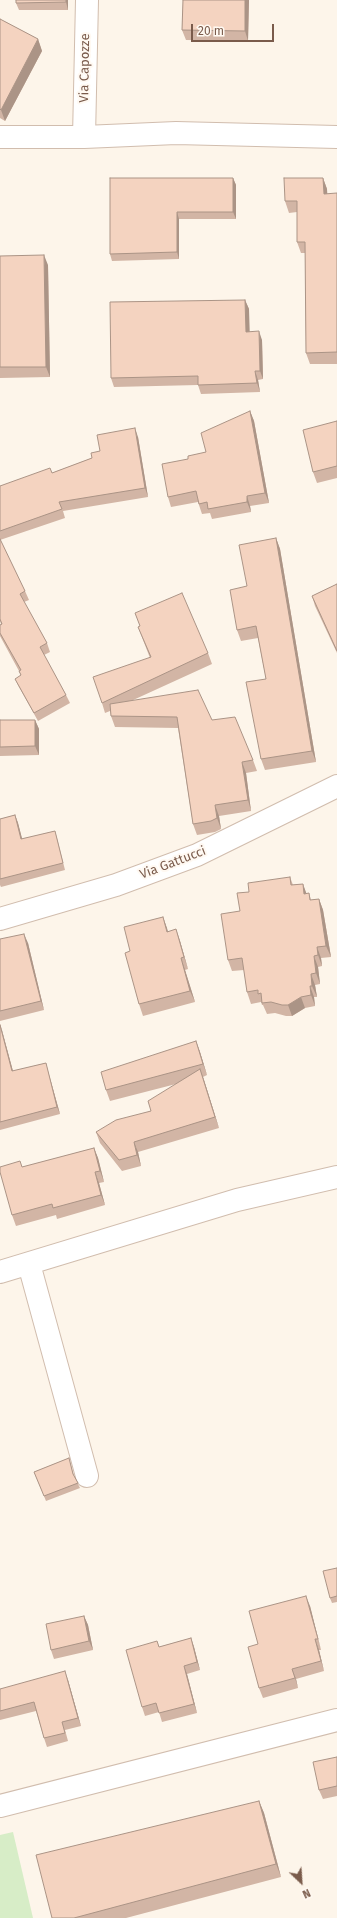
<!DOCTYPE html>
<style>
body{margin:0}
#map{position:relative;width:337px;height:1918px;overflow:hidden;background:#fdf5ea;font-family:"Fira Sans",sans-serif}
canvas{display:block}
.north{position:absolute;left:281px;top:1862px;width:40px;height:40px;-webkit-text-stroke:3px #fff9f2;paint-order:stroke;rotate:155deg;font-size:11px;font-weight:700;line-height:16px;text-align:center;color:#7a5b4b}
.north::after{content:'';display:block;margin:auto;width:14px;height:18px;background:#7a5b4b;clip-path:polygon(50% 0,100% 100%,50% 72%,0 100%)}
.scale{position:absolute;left:191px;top:24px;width:83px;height:18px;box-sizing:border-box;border:2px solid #7a5b4b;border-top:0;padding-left:5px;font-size:12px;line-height:14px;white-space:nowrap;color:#7a5b4b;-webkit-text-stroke:3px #fff9f2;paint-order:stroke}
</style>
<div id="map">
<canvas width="337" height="1918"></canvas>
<div class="north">N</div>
<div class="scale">20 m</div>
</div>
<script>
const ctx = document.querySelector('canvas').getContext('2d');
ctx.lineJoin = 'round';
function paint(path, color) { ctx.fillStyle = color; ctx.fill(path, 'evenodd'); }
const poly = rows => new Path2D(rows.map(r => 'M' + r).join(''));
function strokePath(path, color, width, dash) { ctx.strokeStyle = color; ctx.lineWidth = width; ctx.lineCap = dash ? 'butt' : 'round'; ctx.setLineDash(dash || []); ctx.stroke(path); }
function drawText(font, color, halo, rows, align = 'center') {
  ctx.font = font + ' "Fira Sans",sans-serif'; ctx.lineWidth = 4; ctx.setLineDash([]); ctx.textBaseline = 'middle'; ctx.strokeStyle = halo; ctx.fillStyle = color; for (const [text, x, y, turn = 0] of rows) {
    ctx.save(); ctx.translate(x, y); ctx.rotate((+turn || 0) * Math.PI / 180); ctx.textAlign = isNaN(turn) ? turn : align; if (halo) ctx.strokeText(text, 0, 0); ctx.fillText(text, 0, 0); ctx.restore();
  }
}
const green = poly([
 [13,1832,33,1918,0,1918,0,1835]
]);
const minor = poly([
 [0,137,84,137,176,133,337,137],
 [84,137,87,0],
 [0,919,116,885,197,855,337,786],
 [29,1264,87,1476],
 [0,1272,237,1200,337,1177],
 [0,1806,337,1720]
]);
const wall = poly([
 [68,0,68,10,19,10,16,3],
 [183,0,249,0,248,41,186,40,182,30],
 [0,19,38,39,42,51,5,121,0,118],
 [110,178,233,178,236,185,236,219,179,219,179,259,112,261,110,254],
 [323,178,327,189,327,194,337,194,337,364,310,364,306,353,305,253,301,253,297,242,297,212,289,213,285,201],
 [0,256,48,265,50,377,0,378],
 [245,300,249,309,249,332,262,340,263,379,258,380,260,392,201,394,198,385,114,387,111,378],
 [250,411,254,421,269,503,250,506,251,512,212,519,210,513,202,514,198,502,171,507,168,497,188,459,206,452],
 [337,421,337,478,317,483,313,472],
 [138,437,148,497,63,511,65,518,0,540,25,591,29,600,24,602,47,643,50,652,44,655,66,695,70,703,38,721,19,687,15,679,21,676,19,671,0,636,0,625,1,624,0,621,0,486,52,473,92,458,100,451],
 [276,538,280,549,316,762,265,770,261,759,266,679,258,638,241,641,237,630,247,586],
 [337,584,337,653,315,606,312,596],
 [135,613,208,653,212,664,131,701,212,720,253,760,257,771,246,773,251,811,219,816,221,829,215,832,197,835,193,824,178,728,115,727,111,716,110,711,105,713,102,703,150,658,138,627,140,626],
 [0,720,35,720,39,729,39,755,0,756],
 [15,815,18,823,22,839,55,831,57,838,65,870,1,887,0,885,0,819],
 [290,877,293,885,303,884,306,894,309,893,311,900,319,899,323,910,331,957,321,958,322,966,318,967,320,984,315,985,317,997,314,997,315,1006,305,1008,292,1016,286,1016,275,1013,267,1014,263,1005,262,1005,261,1002,251,1004,247,992,244,970,232,971,228,960,240,911,249,892],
 [163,917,168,932,176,929,180,941,188,969,185,970,195,1002,143,1016,139,1004,130,951],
 [0,939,28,943,44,1010,0,1021],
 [0,1024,13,1071,46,1063,48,1071,60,1114,0,1130],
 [196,1041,200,1052,207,1075,203,1077,219,1128,138,1152,141,1166,122,1171,100,1143,96,1132,151,1111,176,1084,110,1101,106,1090],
 [94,1148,98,1158,104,1182,99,1183,105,1205,57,1219,56,1215,16,1226,12,1215,23,1167],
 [69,1458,74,1476,80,1488,46,1501,34,1472],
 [337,1568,337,1602,332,1603,330,1598],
 [310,1606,321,1650,319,1650,324,1671,296,1679,298,1688,263,1698,259,1688,258,1644],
 [84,1616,88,1625,93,1650,54,1659,51,1650],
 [191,1638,194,1647,200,1670,187,1674,197,1713,162,1722,159,1712,145,1716,142,1707,157,1641,159,1647],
 [68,1680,81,1726,65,1730,68,1741,47,1747,44,1738,36,1711,0,1720,0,1689],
 [337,1757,337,1796,323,1799,319,1790],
 [259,1801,264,1813,281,1877,126,1918,52,1918]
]);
const shadedWall = poly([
 [66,0,68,0,68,10,66,2],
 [245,0,249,0,248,41,245,31],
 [38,39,42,51,5,121,1,110],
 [233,178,236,185,236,219,233,212],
 [323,178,327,189,328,205,324,194],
 [177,212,179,219,179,259,177,252],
 [44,255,48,265,50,377,46,367],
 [245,300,249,309,250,341,246,332],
 [259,331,262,340,263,379,260,371],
 [255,371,258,380,260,392,257,383],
 [250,411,254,421,269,503,265,493],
 [135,428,138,437,148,497,145,488],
 [247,496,250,506,251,512,247,502],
 [276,538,280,549,316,762,312,751],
 [35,720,39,729,39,755,35,746],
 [242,762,246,773,251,811,248,800],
 [215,805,219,816,221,829,217,818],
 [15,815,18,823,24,846,21,839],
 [303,884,307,895,304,894],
 [319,899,323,910,331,957,326,946],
 [163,917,167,928,171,944,167,932],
 [176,929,180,941,188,969,184,957],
 [24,934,28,943,44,1010,41,1001],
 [317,947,321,958,322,966,318,955],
 [314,956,318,967,320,984,316,973],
 [181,958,185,970,195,1002,190,991],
 [311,974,315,985,317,997,312,986],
 [310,986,314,997,315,1006,311,995],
 [301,997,305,1008,292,1016,288,1005],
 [0,1024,2,1030,15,1079,12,1071],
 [196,1041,200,1052,207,1075,203,1064],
 [46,1063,48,1071,60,1114,57,1107],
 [200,1069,204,1080,219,1128,215,1117],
 [134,1142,138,1152,141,1166,137,1155],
 [94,1148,98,1158,104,1182,100,1171],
 [95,1172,99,1183,105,1205,101,1195],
 [306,1596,310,1606,321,1650,318,1639],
 [84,1616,88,1625,93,1650,89,1641],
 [191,1638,194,1647,200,1670,197,1662],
 [315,1639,319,1650,324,1671,321,1661],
 [184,1666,187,1674,197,1713,194,1704],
 [292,1669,296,1679,298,1688,295,1678],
 [65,1671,68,1680,81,1726,78,1718],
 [259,1801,264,1813,281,1877,276,1864]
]);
const building = poly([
 [16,0,66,0,66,2,16,3,16,0],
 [183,0,245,0,245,31,182,30,183,0],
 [0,19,38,39,1,110,0,109,0,19],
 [110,178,233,178,233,212,177,212,177,252,110,254,110,178],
 [284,178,323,178,324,194,337,193,337,352,306,353,305,242,297,242,297,201,285,201,284,178],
 [44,255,46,367,0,367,0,256,44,255],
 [245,300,246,332,259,331,260,371,255,371,257,383,198,385,198,376,111,378,110,302,245,300],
 [250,411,265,493,247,496,247,502,208,509,207,502,199,504,196,491,168,497,162,464,188,459,188,456,206,452,201,433,250,411],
 [337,421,337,466,313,472,303,430,337,421],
 [135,428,145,488,59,502,62,509,0,531,0,486,50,468,52,473,92,458,91,453,100,451,97,435,135,428],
 [276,538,312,751,261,759,246,682,266,679,256,626,237,630,230,590,247,586,239,545,276,538],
 [0,539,25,591,20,594,47,643,40,647,66,695,34,713,15,679,21,675,19,671,21,670,0,633,0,625,2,624,0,619,0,539],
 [337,584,337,651,312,596,337,584],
 [182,593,208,653,102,703,93,677,151,657,138,627,140,626,135,613,182,593],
 [198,690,212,720,235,717,253,760,242,762,248,800,215,805,217,818,211,821,193,824,177,717,111,716,110,704,198,690],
 [0,720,35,720,35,746,0,747,0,720],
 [15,815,21,839,55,831,63,863,0,879,0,819,15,815],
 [290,877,291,885,303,884,304,894,309,893,310,900,319,899,326,946,317,947,318,955,314,956,316,973,311,974,312,986,310,986,311,995,301,997,288,1005,282,1005,271,1002,262,1003,261,993,258,994,258,990,247,992,242,958,228,960,221,914,240,911,237,893,249,892,248,883,290,877],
 [163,917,167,932,176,929,184,957,181,958,190,991,139,1004,125,953,130,951,124,927,163,917],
 [24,934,41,1001,0,1011,0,939,24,934],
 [0,1025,12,1071,46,1063,57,1107,0,1122,0,1025],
 [196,1041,203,1064,106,1090,101,1072,196,1041],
 [200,1069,215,1117,134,1142,137,1155,119,1160,96,1132,116,1120,151,1111,148,1101,200,1069],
 [94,1148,100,1171,95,1172,101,1195,53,1208,52,1204,12,1215,0,1172,0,1167,20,1161,22,1167,94,1148],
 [69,1458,73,1474,78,1483,44,1496,34,1472,69,1458],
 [337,1568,337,1596,330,1598,323,1571,337,1568],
 [306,1596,318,1639,315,1639,321,1661,292,1669,295,1678,259,1688,248,1647,258,1644,249,1611,306,1596],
 [84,1616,89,1641,51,1650,46,1624,84,1616],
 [191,1638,197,1662,184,1666,194,1704,159,1713,156,1703,142,1707,126,1650,157,1641,159,1647,191,1638],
 [65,1671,78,1718,62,1722,65,1733,44,1738,34,1702,0,1711,0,1689,65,1671],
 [337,1757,337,1786,319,1790,313,1762,337,1757],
 [259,1801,276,1864,74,1918,52,1918,36,1855,259,1801]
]);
const streetNames = [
 ["Via Capozze",85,68,-89],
 ["Via Gattucci",173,863,-21]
];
paint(green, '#d7edc7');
strokePath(minor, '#d1bdae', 24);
strokePath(minor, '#fff', 22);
paint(wall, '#d2b5a5');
paint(shadedWall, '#ab9486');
paint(building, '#f4d3c0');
strokePath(building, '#ab9486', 1);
drawText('13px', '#7a5b4b', '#fff9f2', streetNames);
</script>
